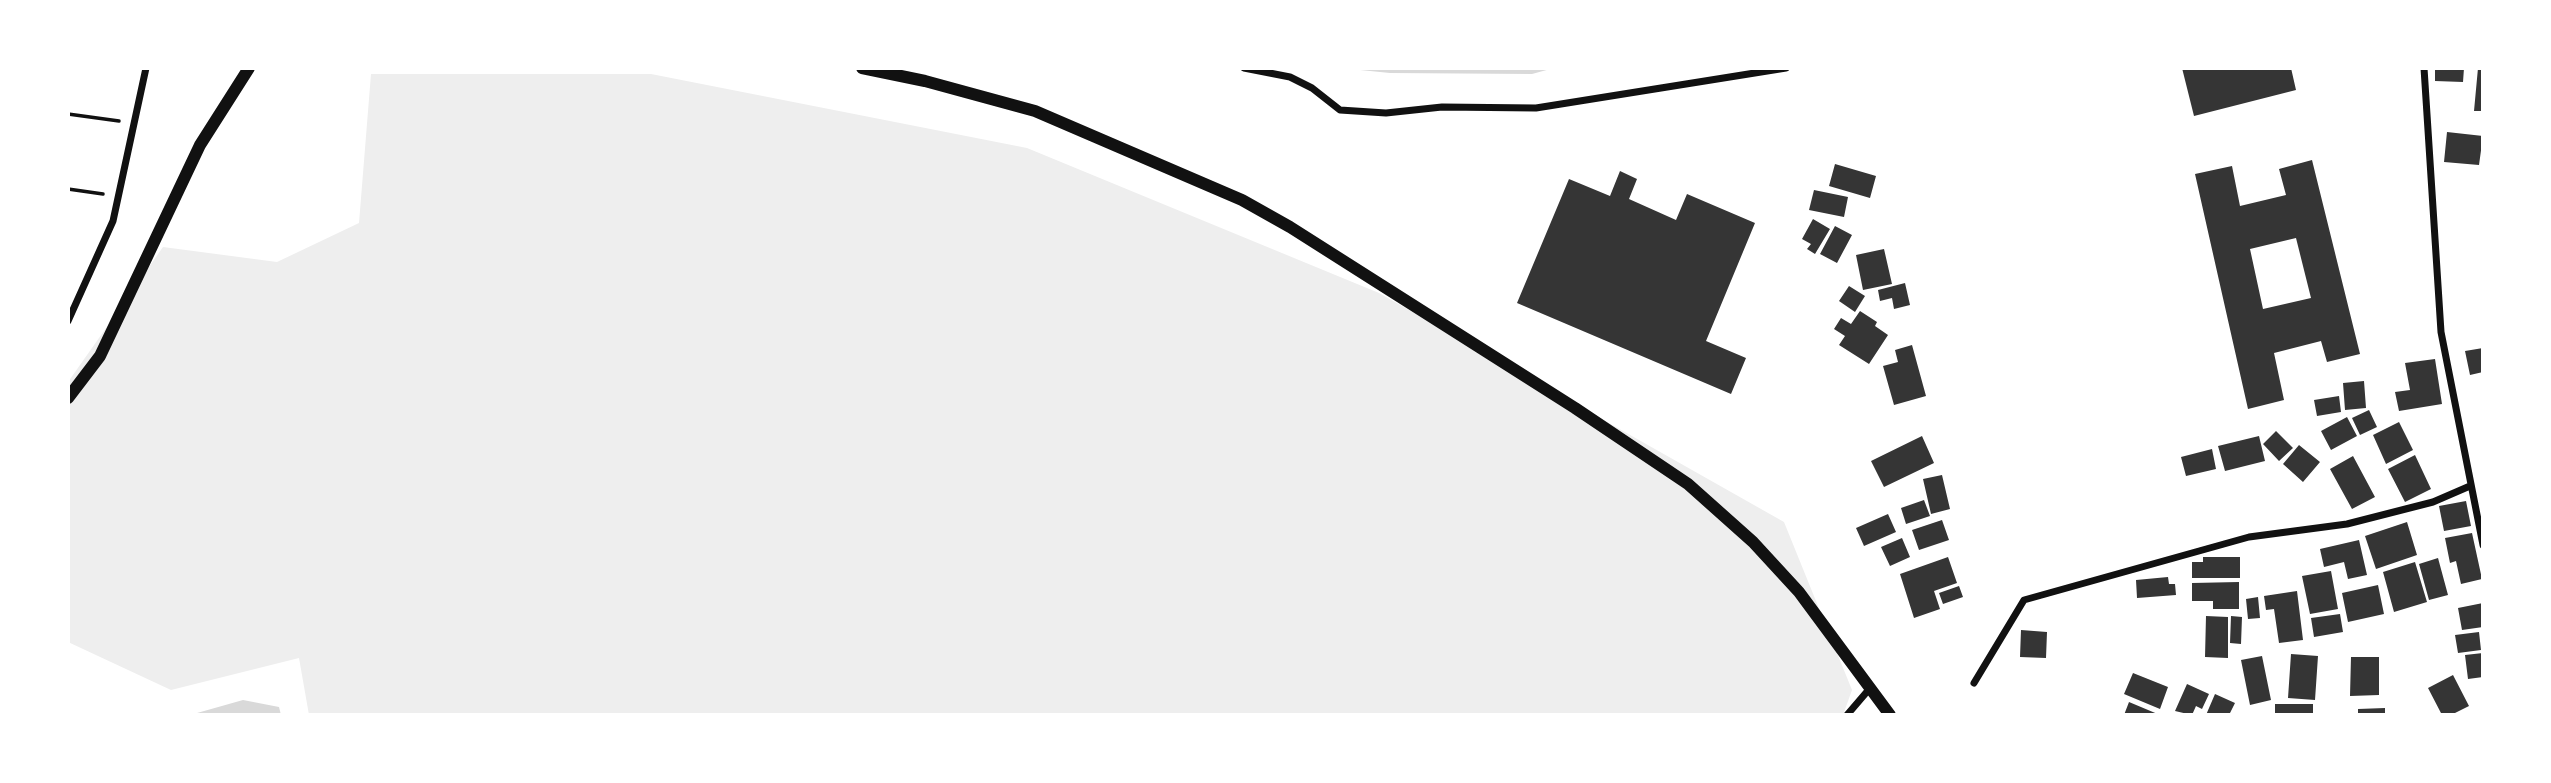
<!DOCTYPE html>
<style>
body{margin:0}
#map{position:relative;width:2551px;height:783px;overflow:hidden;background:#fff;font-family:"Golos Text",sans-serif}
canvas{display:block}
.frame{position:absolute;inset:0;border:70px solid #fff;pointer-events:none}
</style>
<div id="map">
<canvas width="2551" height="783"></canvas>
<div class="frame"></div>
</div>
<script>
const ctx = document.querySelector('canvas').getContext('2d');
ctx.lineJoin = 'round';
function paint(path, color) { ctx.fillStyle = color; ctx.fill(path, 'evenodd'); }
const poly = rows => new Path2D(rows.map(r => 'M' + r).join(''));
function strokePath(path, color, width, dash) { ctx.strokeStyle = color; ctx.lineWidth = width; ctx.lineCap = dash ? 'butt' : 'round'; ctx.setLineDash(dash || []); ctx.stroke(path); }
const green = poly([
 [371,74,651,74,1027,148,1379,293,1784,522,1852,690,1843,715,309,715,299,658,171,690,68,642,68,382,163,247,277,262,359,223]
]);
const water = poly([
 [1340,68,1554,68,1532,74,1390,73],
 [243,700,279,707,281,715,190,715]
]);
const building = poly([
 [2182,68,2291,68,2296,90,2194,116],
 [2435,68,2464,68,2463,82,2435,81],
 [2478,68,2483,68,2483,111,2474,111],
 [2447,132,2483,136,2479,165,2444,162],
 [2312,160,2360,354,2327,362,2321,341,2274,353,2284,400,2248,409,2195,174,2232,166,2240,206,2286,195,2279,169],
 [2296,238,2311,298,2263,309,2250,249],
 [1835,164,1876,176,1870,198,1829,186],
 [1620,171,1637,179,1629,199,1676,220,1687,194,1755,223,1706,341,1746,358,1731,394,1517,303,1569,179,1610,196],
 [1814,190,1848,197,1844,217,1809,210],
 [1813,219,1830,229,1815,254,1807,249,1811,244,1802,239],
 [1835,226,1852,235,1837,263,1820,254],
 [1884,249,1892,284,1863,290,1856,255],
 [1905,283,1910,305,1894,309,1892,298,1880,301,1878,290],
 [1849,286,1865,296,1855,312,1839,301],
 [1860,311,1877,322,1875,326,1888,335,1869,364,1839,345,1845,336,1834,329,1841,318,1851,324],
 [1912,345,1926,396,1894,405,1883,366,1898,362,1895,350],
 [2483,348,2483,372,2470,375,2465,351],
 [2435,359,2442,404,2399,411,2395,392,2410,390,2405,363],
 [2364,381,2366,408,2345,410,2343,383],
 [2339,396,2341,412,2317,416,2314,400],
 [2369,410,2377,427,2360,435,2352,418],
 [2347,417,2357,436,2331,450,2321,431],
 [2399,422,2413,450,2386,464,2373,435],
 [2276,431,2293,448,2279,461,2263,444],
 [1922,436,1934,463,1884,487,1871,461],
 [2259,436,2265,461,2225,471,2218,446],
 [2299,445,2320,462,2303,482,2283,464],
 [2212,449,2216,469,2186,476,2181,457],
 [2415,455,2431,489,2405,502,2388,469],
 [2353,456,2375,497,2352,509,2330,469],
 [1942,475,1950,509,1931,514,1923,479],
 [1924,500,1930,516,1906,524,1901,508],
 [2466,501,2471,526,2444,531,2439,506],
 [1888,514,1896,532,1864,546,1856,528],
 [1942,520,1949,540,1919,550,1912,530],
 [2407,522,2417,555,2376,569,2365,536],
 [2472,533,2482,579,2461,584,2456,561,2450,563,2445,538],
 [1902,538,1910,557,1890,566,1881,547],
 [2359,540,2367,575,2348,579,2344,562,2324,567,2320,549],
 [1948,557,1957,583,1934,591,1940,609,1914,618,1900,574],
 [2203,557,2240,557,2240,578,2192,578,2192,562,2203,562],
 [2438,558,2448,595,2429,600,2419,564],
 [2415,562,2427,602,2394,612,2383,572],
 [2331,571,2338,609,2310,614,2302,576],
 [2168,577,2169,584,2175,584,2176,595,2137,598,2136,580],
 [2239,582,2239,609,2213,609,2213,601,2192,601,2192,583],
 [2378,585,2384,614,2348,622,2342,593],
 [1959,586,1963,597,1943,604,1939,593],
 [2297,591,2303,640,2279,643,2274,609,2266,610,2264,596],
 [2258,597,2260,618,2248,619,2246,599],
 [2483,603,2483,627,2462,630,2458,608],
 [2340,614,2343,632,2314,637,2311,618],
 [2206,616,2228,617,2228,658,2205,657],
 [2231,616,2242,617,2241,644,2230,643],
 [2021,630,2047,632,2046,658,2020,657],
 [2479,632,2481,650,2458,653,2455,635],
 [2483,653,2483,677,2468,679,2465,655],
 [2291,654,2318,656,2315,700,2288,698],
 [2262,656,2271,700,2250,705,2241,660],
 [2351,657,2379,657,2379,695,2350,696],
 [2133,673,2168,687,2160,709,2124,694],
 [2453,675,2469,706,2451,715,2442,715,2428,688],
 [2187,684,2209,694,2202,709,2196,706,2192,715,2175,711],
 [2215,694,2235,703,2229,715,2206,715],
 [2129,702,2160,715,2124,715],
 [2275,704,2313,704,2313,715,2275,715],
 [2385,708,2385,715,2358,715,2358,709]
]);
const path = poly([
 [68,114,119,121],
 [68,189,103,194]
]);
const minor = poly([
 [1244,68,1290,77,1312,88,1340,110,1386,113,1442,107,1536,108,1786,68],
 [2424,68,2441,332,2483,545],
 [68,321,113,221,146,68],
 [1974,683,2024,600,2249,537,2347,524,2433,502,2470,486],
 [1847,715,1871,687]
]);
const secondary = poly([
 [862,68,925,81,1035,111,1242,200,1290,227,1575,408,1688,484,1753,542,1799,592,1890,715],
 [68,398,100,356,200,145,249,68]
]);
paint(green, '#eee');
paint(water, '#d9d9d9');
paint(building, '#353535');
strokePath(path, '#111', 3.5);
strokePath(minor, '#111', 7);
strokePath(secondary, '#111', 12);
</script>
